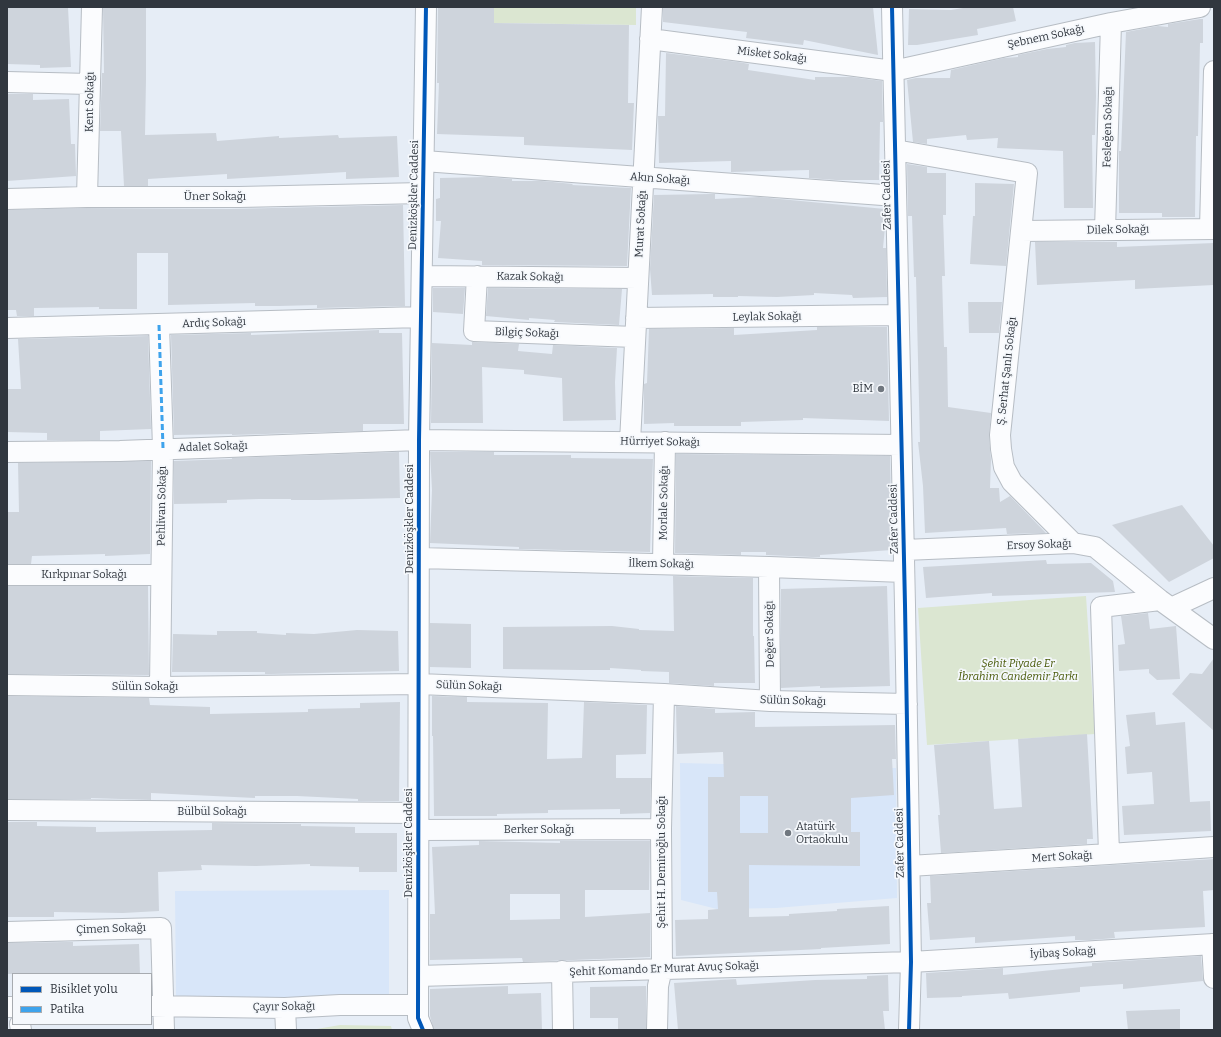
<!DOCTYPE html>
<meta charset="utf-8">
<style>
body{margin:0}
#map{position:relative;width:1221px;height:1037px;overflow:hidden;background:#e6edf6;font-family:Bitter,serif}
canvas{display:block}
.frame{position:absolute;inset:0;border:8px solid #31373f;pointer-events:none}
.legend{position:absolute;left:12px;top:973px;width:140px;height:52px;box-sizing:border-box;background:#f5f8fc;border:1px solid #a7abb0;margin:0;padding:5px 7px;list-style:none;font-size:12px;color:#31373f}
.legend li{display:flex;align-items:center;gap:8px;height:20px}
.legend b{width:20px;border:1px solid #a7abb0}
</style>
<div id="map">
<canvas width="1221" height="1037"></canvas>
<div class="frame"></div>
<ul class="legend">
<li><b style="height:5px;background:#0057b8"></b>Bisiklet yolu</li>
<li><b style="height:5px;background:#3ea3ec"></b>Patika</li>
</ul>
</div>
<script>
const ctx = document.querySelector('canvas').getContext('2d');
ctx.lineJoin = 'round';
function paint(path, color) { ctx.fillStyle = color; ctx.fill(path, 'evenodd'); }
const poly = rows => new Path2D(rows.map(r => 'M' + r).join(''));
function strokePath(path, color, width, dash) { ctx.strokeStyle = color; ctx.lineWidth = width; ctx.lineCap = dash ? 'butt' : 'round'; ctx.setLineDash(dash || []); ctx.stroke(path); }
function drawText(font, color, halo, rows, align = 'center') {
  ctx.font = font + ' Bitter,serif'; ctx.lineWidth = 3.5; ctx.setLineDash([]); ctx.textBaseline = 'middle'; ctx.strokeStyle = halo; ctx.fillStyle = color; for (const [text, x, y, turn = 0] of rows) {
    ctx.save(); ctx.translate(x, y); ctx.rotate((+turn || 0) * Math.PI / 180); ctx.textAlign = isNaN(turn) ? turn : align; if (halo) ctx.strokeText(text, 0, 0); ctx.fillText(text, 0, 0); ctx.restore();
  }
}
const built = poly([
 [680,763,896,768,897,898,776,908,717,909,681,900],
 [389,890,389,998,176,998,175,891]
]);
const green = poly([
 [494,7,636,7,636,25,494,23],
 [1086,596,1095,734,927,745,918,608],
 [340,1025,391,1026,392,1030,311,1030]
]);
const building = poly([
 [7,7,68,7,71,67,40,68,40,65,7,64],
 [103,7,146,7,146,79,145,135,216,133,217,141,279,136,279,138,338,135,339,138,397,136,399,177,346,179,346,172,227,179,227,174,148,179,148,186,124,186,121,131,100,131,102,73,104,73],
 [438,7,494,7,494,23,629,25,628,103,634,103,632,150,524,145,524,137,437,134,439,83,437,83],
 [663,7,873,7,878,55,804,40,803,45,746,38,747,32,663,22],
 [969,7,1013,7,1016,21,977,29,978,35,917,45,908,45,909,9,951,10],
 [1200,19,1203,19,1203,43,1200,43,1198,136,1196,136,1195,217,1162,217,1162,213,1119,213,1119,151,1121,151,1126,32,1158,26,1168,27,1168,24],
 [1095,42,1096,96,1095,135,1092,135,1093,208,1064,208,1063,151,997,148,998,138,967,140,966,135,927,139,927,144,913,142,907,80,916,78,950,78,951,70,1004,58,1018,57,1018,55,1047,49,1066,47,1066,45,1075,43],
 [666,53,738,62,749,64,748,70,815,80,815,77,851,77,882,81,883,122,880,122,879,180,836,180,809,178,809,170,731,172,731,161,659,163,658,116,665,116],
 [7,94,33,94,33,100,69,99,71,144,75,144,76,176,7,181],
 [907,164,927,167,927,173,946,173,946,215,943,215,945,276,942,276,944,347,947,347,948,407,991,413,989,436,991,460,990,488,999,488,1000,502,1010,496,1046,533,1007,534,1006,528,925,533,923,486,918,442,920,442,916,277,914,277,912,216,908,216],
 [487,177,512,179,512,181,542,181,573,184,572,185,631,188,627,266,482,265,482,261,438,258,441,221,436,221,436,199,440,198,440,178],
 [975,183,1014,184,1006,266,970,264,973,216,975,216],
 [711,194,715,194,715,199,759,197,885,209,885,227,883,248,886,248,887,297,853,298,852,295,814,293,814,295,777,297,738,296,738,297,713,297,713,294,652,295,650,269,654,195],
 [403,205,405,306,317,308,317,305,279,306,255,306,255,303,168,305,168,253,137,253,137,309,99,309,99,307,34,308,34,316,17,316,16,310,7,310,7,210,87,208,229,209],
 [1035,242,1117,242,1117,247,1214,243,1214,285,1135,289,1135,280,1037,285],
 [433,288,465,288,463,314,433,312],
 [488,288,622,289,619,325,554,322,555,320,529,318,529,320,486,316],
 [968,302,1002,302,999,333,969,333],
 [817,327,887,327,889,421,803,418,803,420,741,422,741,426,674,426,674,423,644,424,644,384,647,383,649,329,734,328,734,335,817,330],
 [379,330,379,333,402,333,404,424,363,424,363,431,232,435,232,434,174,435,171,335,251,333,251,335],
 [148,336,151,429,100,431,100,440,47,440,47,433,7,432,7,389,21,389,18,339],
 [472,342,519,344,518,351,552,354,553,345,617,348,615,382,616,420,563,421,562,378,524,374,524,370,482,367,483,423,431,423,432,343,472,345],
 [399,452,400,498,319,500,291,500,291,499,259,499,227,500,227,503,174,504,174,461,232,459,232,458],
 [430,452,494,452,494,455,571,455,571,458,653,459,650,552,519,549,519,547,430,543,432,490],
 [676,454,890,456,892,550,820,555,820,557,812,557,766,555,766,552,741,552,741,555,675,553],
 [151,461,150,554,105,556,105,554,32,556,31,564,7,564,7,512,19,512,18,463],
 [1182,505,1214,546,1214,558,1169,582,1112,525],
 [1046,560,1047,564,1091,563,1113,581,1115,592,992,596,992,593,926,598,923,567],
 [673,576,753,578,753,636,754,636,755,683,714,683,714,686,669,683,669,672,641,671,641,670,610,668,610,670,581,670,503,669,503,627,612,626,639,629,639,630,674,631],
 [7,586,148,586,149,675,7,674],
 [887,586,890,686,820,688,820,686,781,688,781,589],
 [1148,613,1150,629,1176,626,1180,679,1157,680,1149,673,1149,669,1119,671,1118,645,1125,644,1121,616],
 [430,623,471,624,471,668,430,667],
 [357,630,398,631,399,671,271,674,265,674,265,672,172,672,173,634,217,635,217,631,257,631,257,633,286,635,286,633,314,634],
 [1214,658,1214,731,1172,694,1190,673,1202,674],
 [7,696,149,698,150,705,210,707,210,714,308,712,308,709,360,708,360,703,400,702,399,801,358,801,358,799,297,796,255,796,255,798,151,793,151,800,91,798,91,799,7,799],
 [432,696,467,697,467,702,548,703,547,759,582,758,584,702,647,705,646,754,616,755,616,778,651,778,650,813,620,814,620,809,548,810,548,813,497,814,497,816,434,816,433,736,432,736],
 [676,706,715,709,715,713,755,712,755,727,895,725,896,759,892,759,894,795,851,798,851,832,860,832,860,866,749,865,749,917,789,916,789,914,837,911,837,909,889,906,890,944,821,948,821,949,676,956,675,920,708,919,708,910,718,909,717,892,708,892,708,777,724,777,723,752,677,754],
 [740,796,768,796,768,833,740,833],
 [1155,712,1156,725,1185,722,1190,802,1210,801,1211,831,1124,835,1122,806,1154,804,1152,772,1127,774,1125,747,1130,746,1126,715],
 [1087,734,1093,839,1087,839,1087,844,941,853,938,815,940,815,934,745,989,741,994,809,1022,807,1018,739],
 [7,822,37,822,37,826,96,827,96,832,212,830,212,823,301,824,301,826,355,827,355,833,397,833,397,872,359,872,359,867,310,866,310,864,256,866,201,865,202,870,158,872,159,911,123,913,54,912,54,917,7,917],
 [479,841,560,843,560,841,650,841,649,890,585,890,585,917,650,913,650,957,523,962,522,958,430,960,430,914,435,914,432,847,479,845],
 [510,894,560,894,560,919,510,920],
 [1214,859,1214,890,1203,891,1205,927,1114,932,1115,938,1090,940,1075,940,1075,936,975,943,975,937,930,940,927,903,931,903,930,876],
 [66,942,73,942,73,946,139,944,140,974,7,974,7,943],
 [1201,956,1203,981,1123,989,1123,984,1080,987,1080,992,1009,999,1008,993,962,996,962,997,927,998,926,973,1003,968,1003,975,1092,966,1092,963],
 [888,975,889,1011,883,1011,885,1030,678,1030,674,983,736,979,737,985,815,980,867,979,867,976],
 [508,986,508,994,541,993,542,1030,434,1030,430,1016,430,989],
 [646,986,646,1030,618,1030,618,1018,590,1018,590,987],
 [1180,1009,1180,1030,1128,1030,1126,1011]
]);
const minor = poly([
 [892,7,905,605,911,962,909,1030],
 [650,39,893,71,1111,23,1200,7],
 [7,82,90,84],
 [895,150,1027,173,1000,435,1001,449,1004,467,1012,482,1073,543],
 [424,161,896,196],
 [87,197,92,7],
 [7,199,87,197,239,197,423,193],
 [1210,229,1214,71],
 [1105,230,1111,23],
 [1021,231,1214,229],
 [422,276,638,278],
 [477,276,474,331,635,337],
 [636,318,898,315],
 [159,325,163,448,160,687],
 [7,328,421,317],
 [630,442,652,7],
 [7,452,120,451,419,440,901,445],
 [904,550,1073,543,1095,547,1160,600,1214,639],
 [419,558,769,567,904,572],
 [663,564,665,442],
 [769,567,770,701],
 [7,575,161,575],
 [1171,608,1214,588],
 [7,685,160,687,419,684,664,694,770,701,907,704],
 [7,810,418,813],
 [418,830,661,829],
 [1109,854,1101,607,1160,600],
 [909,866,1109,854,1214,847],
 [7,932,161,928,164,1030],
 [1212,944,1214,978],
 [562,971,563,1030],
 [418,976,911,962,1214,944],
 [151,1006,285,1008,340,1005,418,1005],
 [7,1007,13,1007],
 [285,1008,286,1030],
 [20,1024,21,1030],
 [423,1030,418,1018,418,1005,419,440,426,7],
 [657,1030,658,986,662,968,661,829,664,694]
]);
const quiet = poly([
 [159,325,163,448]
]);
const cycleway = poly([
 [892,7,905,605,911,962,909,1030],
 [423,1030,418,1018,418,1005,419,440,426,7]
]);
const markers = [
 [881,389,4,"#70777f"],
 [788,833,4,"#70777f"]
];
const streetNames = [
 ["Şebnem Sokağı",1046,37,-12],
 ["Misket Sokağı",772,55,7],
 ["Kent Sokağı",90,102,-89],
 ["Fesleğen Sokağı",1108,127,-89],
 ["Akın Sokağı",660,179,4],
 ["Denizköşkler Caddesi",414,195,-89],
 ["Zafer Caddesi",887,195,-91],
 ["Üner Sokağı",215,197],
 ["Murat Sokağı",641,224,-87],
 ["Dilek Sokağı",1118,230,-1],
 ["Kazak Sokağı",530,277,1],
 ["Leylak Sokağı",767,317,-1],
 ["Ardıç Sokağı",214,323,-2],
 ["Bilgiç Sokağı",527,333,2],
 ["Ş. Serhat Şanlı Sokağı",1007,371,-84],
 ["Hürriyet Sokağı",660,442,1],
 ["Adalet Sokağı",213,447,-2],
 ["Morlale Sokağı",664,503,-89],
 ["Pehlivan Sokağı",162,506,-89],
 ["Denizköşkler Caddesi",410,519,-90],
 ["Zafer Caddesi",894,519,-91],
 ["Ersoy Sokağı",1039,545,-2],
 ["İlkem Sokağı",661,564,1],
 ["Kırkpınar Sokağı",84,575],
 ["Değer Sokağı",770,634,-91],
 ["Sülün Sokağı",469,686,2],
 ["Sülün Sokağı",145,687],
 ["Sülün Sokağı",793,701,2],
 ["Bülbül Sokağı",212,812],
 ["Berker Sokağı",539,830],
 ["Denizköşkler Caddesi",409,843,-90],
 ["Zafer Caddesi",900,843,-91],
 ["Mert Sokağı",1062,857,-3],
 ["Şehit H. Demiroğlu Sokağı",662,862,-90],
 ["Çimen Sokağı",111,929,-2],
 ["İyibaş Sokağı",1063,953,-3],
 ["Şehit Komando Er Murat Avuç Sokağı",664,969,-2],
 ["Çayır Sokağı",284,1007,-1]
];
const poiNames = [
 ["BİM",873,389],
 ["Atatürk",796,827,"left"],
 ["Ortaokulu",796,840,"left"]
];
const parkNames = [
 ["Şehit Piyade Er",1018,664],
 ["İbrahim Candemir Parkı",1018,677]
];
paint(built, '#d8e6f9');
paint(green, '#dbe6d1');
paint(building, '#ced4dc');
strokePath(minor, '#b7bdc4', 22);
strokePath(minor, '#fbfcfe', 20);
strokePath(quiet, '#3ea3ec', 3, [6, 3]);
strokePath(cycleway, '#0057b8', 4);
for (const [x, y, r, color] of markers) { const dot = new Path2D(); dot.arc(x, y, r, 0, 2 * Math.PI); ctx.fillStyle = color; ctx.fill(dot); strokePath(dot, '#f5f8fc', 1.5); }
drawText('11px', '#31373f', '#f5f8fc', streetNames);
drawText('11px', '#31373f', '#f5f8fc', poiNames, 'right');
drawText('italic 11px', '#4a5b0a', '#f5f8fc', parkNames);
</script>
